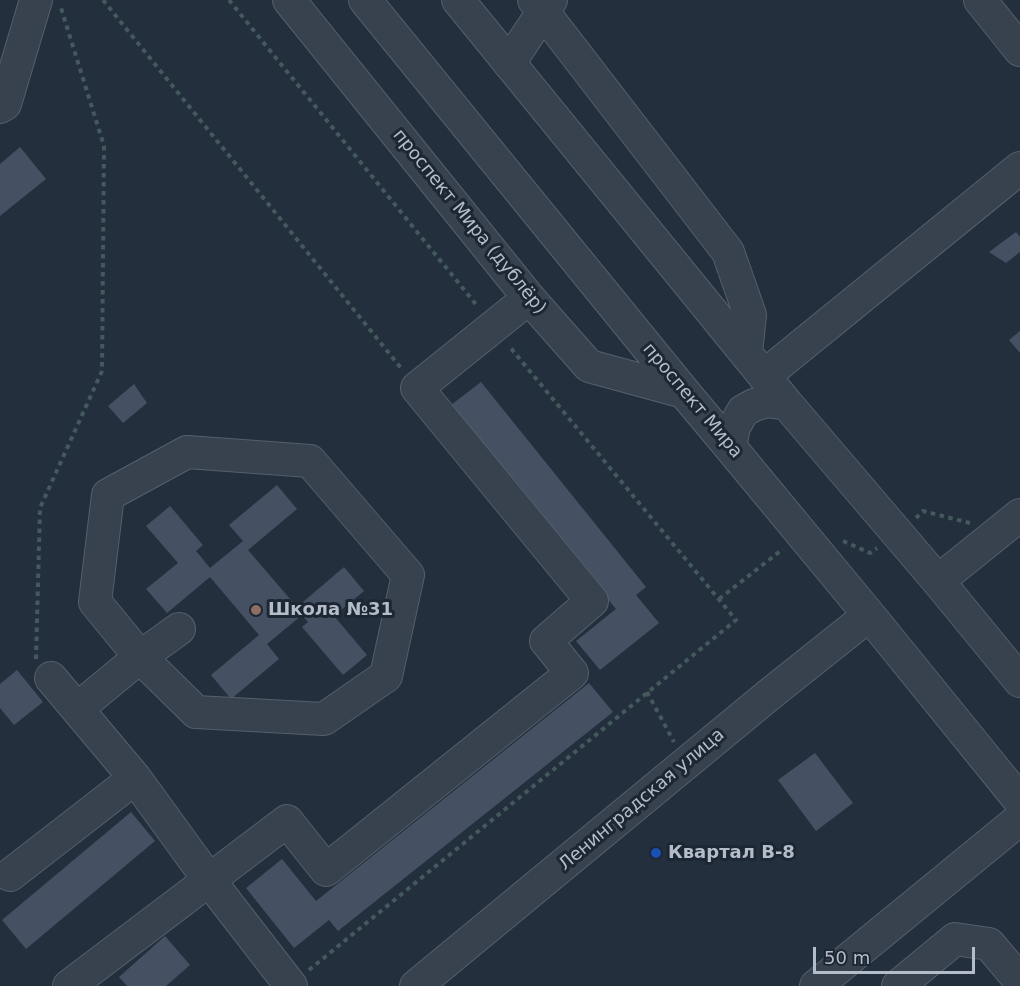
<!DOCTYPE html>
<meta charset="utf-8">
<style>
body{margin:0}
#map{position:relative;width:1020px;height:986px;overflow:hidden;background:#242f3e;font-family:"DejaVu Sans",sans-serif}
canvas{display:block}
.scale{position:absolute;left:813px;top:947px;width:162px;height:27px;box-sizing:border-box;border:3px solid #b4bcc9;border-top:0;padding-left:8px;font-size:18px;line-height:21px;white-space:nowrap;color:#b4bcc9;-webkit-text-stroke:4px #1d2633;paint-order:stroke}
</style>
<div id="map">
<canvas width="1020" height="986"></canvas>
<div class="scale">50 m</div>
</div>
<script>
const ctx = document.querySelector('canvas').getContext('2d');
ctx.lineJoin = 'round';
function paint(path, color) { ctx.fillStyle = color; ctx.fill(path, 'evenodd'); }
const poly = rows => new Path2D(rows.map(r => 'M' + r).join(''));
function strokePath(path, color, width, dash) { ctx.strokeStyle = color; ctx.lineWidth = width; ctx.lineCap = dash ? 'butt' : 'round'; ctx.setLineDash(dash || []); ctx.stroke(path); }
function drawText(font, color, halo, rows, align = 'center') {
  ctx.font = font + ' "DejaVu Sans",sans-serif'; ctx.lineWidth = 6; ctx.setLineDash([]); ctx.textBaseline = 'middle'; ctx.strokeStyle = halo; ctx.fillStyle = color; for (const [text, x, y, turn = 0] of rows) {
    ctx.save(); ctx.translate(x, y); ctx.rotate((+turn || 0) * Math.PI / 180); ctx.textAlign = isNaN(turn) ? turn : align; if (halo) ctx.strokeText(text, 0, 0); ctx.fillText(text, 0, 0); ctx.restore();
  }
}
const building = poly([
 [20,147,46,179,0,216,0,164],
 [1016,232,1020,237,1020,252,1006,263,989,252],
 [1020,331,1020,353,1009,340],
 [481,382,646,587,636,595,659,623,600,670,576,641,616,609,451,405],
 [134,384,147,403,123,423,108,406],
 [277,485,297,509,248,550,297,607,344,567,364,591,334,616,367,655,343,675,302,627,308,622,302,615,267,644,279,659,231,699,211,675,259,635,210,577,167,613,146,589,178,563,146,526,170,506,203,545,196,551,210,568,243,541,229,525],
 [17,670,43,702,14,725,0,708,0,684],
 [589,683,613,712,338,931,329,920,294,948,246,888,282,859,316,901],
 [815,753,853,803,816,831,778,780],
 [131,812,155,841,26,949,2,920],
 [165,936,190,965,166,986,127,986,119,977]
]);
const path = poly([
 [103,0,401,368],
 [229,0,478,307],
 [916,518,923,511,970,523],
 [843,541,870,553,877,548],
 [719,599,783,549],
 [36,659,40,508,102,371,104,146,61,8],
 [647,692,674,742],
 [309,970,736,620,509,346]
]);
const minor = poly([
 [289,0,529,298,589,366,684,392],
 [365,0,684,392,730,447,874,621,1020,801],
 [458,0,787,404,938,581,1020,681],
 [534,0,728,252,750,315,746,353],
 [980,0,1020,50],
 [509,63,551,0],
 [0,107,5,104,36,0],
 [764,376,1020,168],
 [730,447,734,427,743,411,754,405,767,401,787,404],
 [187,452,310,461,408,575,386,676,324,719,196,712,140,657,95,602,108,495,187,452],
 [938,581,1020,515],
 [51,678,135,778,209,880,291,986],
 [77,709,140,657,179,629],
 [10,875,135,778],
 [69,986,287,821,326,870,572,673,546,641,592,601,417,388,529,298],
 [416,986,770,694,868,616],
 [816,986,1020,819],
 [898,986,955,939,989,944,1020,981]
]);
const markers = [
 [256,610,6,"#8d6e63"],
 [656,853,6,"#1a4fb4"]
];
const streetNames = [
 ["проспект Мира (дублёр)",469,222,51],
 ["проспект Мира",692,401,50],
 ["Ленинградская улица",642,800,-40]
];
const poiNames = [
 ["Школа №31",268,610],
 ["Квартал В-8",668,853]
];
paint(building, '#455162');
strokePath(minor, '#565f6c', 34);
strokePath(path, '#44595c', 4, [4.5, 4.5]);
strokePath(minor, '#38414e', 32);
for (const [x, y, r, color] of markers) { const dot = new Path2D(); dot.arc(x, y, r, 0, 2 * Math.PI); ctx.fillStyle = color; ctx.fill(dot); strokePath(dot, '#1d2633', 2); }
drawText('18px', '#b4bcc9', '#1d2633', streetNames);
drawText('bold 18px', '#b4bcc9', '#1d2633', poiNames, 'left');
</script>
